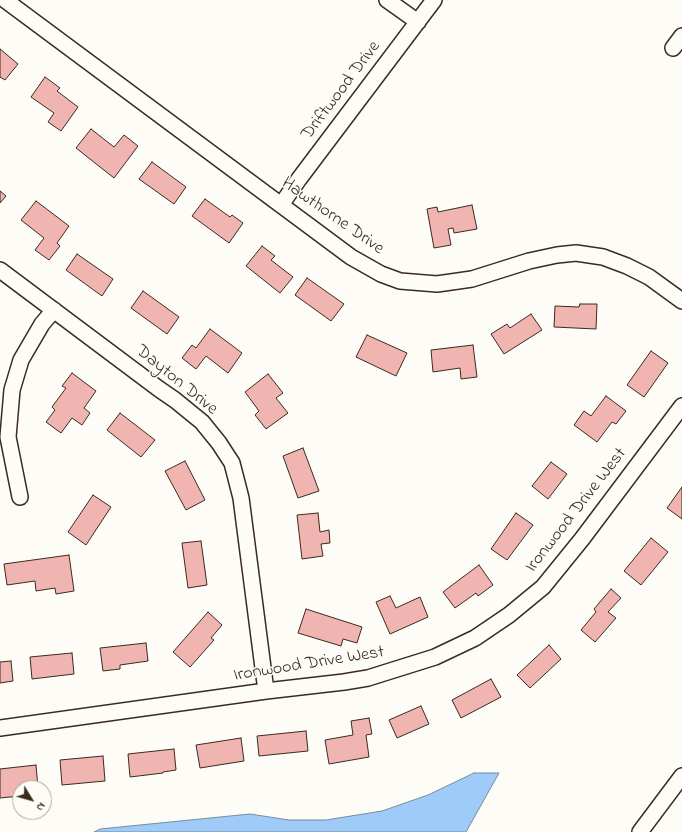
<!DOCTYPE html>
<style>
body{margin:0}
#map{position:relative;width:682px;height:832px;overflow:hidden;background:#fdfcf7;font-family:"Indie Flower",sans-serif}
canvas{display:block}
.north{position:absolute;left:12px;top:780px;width:40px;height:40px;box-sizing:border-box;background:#fdfcf7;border:1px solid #afa8a0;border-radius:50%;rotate:127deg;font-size:11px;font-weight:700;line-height:16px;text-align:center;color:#3b2a1e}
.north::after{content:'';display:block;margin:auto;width:14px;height:18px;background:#3b2a1e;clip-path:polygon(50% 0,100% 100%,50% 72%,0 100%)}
</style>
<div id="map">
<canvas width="682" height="832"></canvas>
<div class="north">N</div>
</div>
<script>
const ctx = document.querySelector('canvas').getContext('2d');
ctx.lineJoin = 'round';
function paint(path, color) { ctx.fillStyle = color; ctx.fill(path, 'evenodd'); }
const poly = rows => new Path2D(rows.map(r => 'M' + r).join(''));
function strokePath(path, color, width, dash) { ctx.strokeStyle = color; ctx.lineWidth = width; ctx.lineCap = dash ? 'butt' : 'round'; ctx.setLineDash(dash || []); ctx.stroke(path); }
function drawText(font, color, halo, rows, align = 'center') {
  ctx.font = font + ' "Indie Flower",sans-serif'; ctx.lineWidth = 3; ctx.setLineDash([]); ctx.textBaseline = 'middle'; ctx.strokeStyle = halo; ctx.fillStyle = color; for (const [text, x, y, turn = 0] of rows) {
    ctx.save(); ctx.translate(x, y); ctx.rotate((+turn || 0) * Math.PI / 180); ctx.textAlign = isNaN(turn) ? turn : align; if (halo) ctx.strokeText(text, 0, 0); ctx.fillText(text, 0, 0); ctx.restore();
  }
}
const water = poly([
 [474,773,499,773,466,832,94,832,100,829,250,814,289,820,326,820,382,811,428,795,474,773]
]);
const building = poly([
 [0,49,18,64,5,80,0,77,0,49],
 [45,77,60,88,57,91,78,107,61,131,48,122,54,113,31,97,45,77],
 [91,129,114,147,124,135,138,146,114,178,76,148,91,129],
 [152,162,186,187,174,204,139,179,152,162],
 [0,191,6,196,0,203,0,191],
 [205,199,230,217,232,215,243,223,229,243,192,216,205,199],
 [36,201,69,226,57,243,60,246,49,260,35,250,44,238,21,220,36,201],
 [472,205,477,229,454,233,453,228,448,229,451,245,434,248,427,209,437,207,438,212,472,205],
 [262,246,275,256,271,260,293,277,280,293,246,266,262,246],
 [77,254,113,279,102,296,66,270,77,254],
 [307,278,344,304,331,321,295,295,307,278],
 [143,291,179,317,167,334,131,308,143,291],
 [580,304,597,304,596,329,554,327,555,306,579,307,580,304],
 [531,314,542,330,504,354,491,334,507,324,510,328,531,314],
 [210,329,242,353,228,373,206,356,196,369,182,358,192,345,196,348,210,329],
 [367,335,407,353,396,376,356,357,367,335],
 [473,345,477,377,461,379,460,368,433,372,431,350,473,345],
 [651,351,668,363,644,397,627,385,651,351],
 [72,373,96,391,84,408,90,413,82,425,72,418,61,433,46,422,55,410,52,407,66,388,62,386,72,373],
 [268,374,283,393,276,398,288,413,266,429,255,415,259,411,245,392,268,374],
 [606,396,626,411,616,424,612,422,597,442,574,425,584,411,591,416,606,396],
 [120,413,155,440,141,457,107,430,120,413],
 [303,448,319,491,298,498,283,456,303,448],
 [185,461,205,500,186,510,165,471,185,461],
 [551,462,567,474,548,499,532,486,551,462],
 [682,487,682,519,667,508,682,487],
 [93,495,111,507,86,545,68,532,93,495],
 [318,513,320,532,329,530,330,543,321,544,323,556,302,559,297,515,318,513],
 [516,513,533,525,507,560,491,549,516,513],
 [651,538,668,552,641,585,624,571,651,538],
 [201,541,207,585,188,588,182,543,201,541],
 [69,555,74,591,56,594,55,588,36,591,35,581,7,585,4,564,69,555],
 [479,565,493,585,478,596,476,593,455,608,443,592,479,565],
 [611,589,621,598,608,612,616,618,595,642,581,630,596,612,594,609,611,589],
 [390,596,396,608,420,597,428,617,390,634,376,602,390,596],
 [306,609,362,627,357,643,343,639,341,646,298,633,306,609],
 [208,612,222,625,211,638,214,640,190,667,173,652,208,612],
 [146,643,148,661,120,665,120,669,103,671,100,648,146,643],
 [549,645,561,659,530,688,517,675,549,645],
 [72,653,74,674,32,679,30,657,72,653],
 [11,661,13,681,0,683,0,662,11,661],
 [491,679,501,697,461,718,452,700,491,679],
 [421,706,429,724,397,738,389,720,421,706],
 [369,718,372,734,366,735,369,757,329,764,325,740,353,735,351,721,369,718],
 [306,731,308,751,259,756,257,736,306,731],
 [241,738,244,761,200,768,196,745,241,738],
 [174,749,176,770,163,772,163,773,130,777,128,754,174,749],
 [103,756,105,781,62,785,60,760,103,756],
 [36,765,38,788,20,788,20,796,0,798,0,769,36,765]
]);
const street = poly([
 [5,0,351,257,381,274,400,281,437,284,472,279,529,261,557,255,576,253,603,257,627,266,649,277,682,301],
 [387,0,418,22],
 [673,48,682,36],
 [281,205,299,179,434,0],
 [0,270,159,389,175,400,202,422,219,443,232,463,241,498,266,691],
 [20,497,8,437,12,390,21,360,42,324,54,310],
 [0,728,266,691,344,682,368,678,435,657,475,638,509,615,543,587,582,539,682,406],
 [640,832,682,776]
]);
const streetNames = [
 ["Driftwood Drive",342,91,-53],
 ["Hawthorne Drive",332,217,35],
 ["Dayton Drive",176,381,39],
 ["Ironwood Drive West",577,511,-52],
 ["Ironwood Drive West",309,665,-9]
];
paint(water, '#9fcbf9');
strokePath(water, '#778ba1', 1);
paint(building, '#f0b4b1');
strokePath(building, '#3b2a1e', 1);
strokePath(street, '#3b2a1e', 18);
strokePath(street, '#fdfcf7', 15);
drawText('18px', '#3b2a1e', '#fdfcf7', streetNames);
</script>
